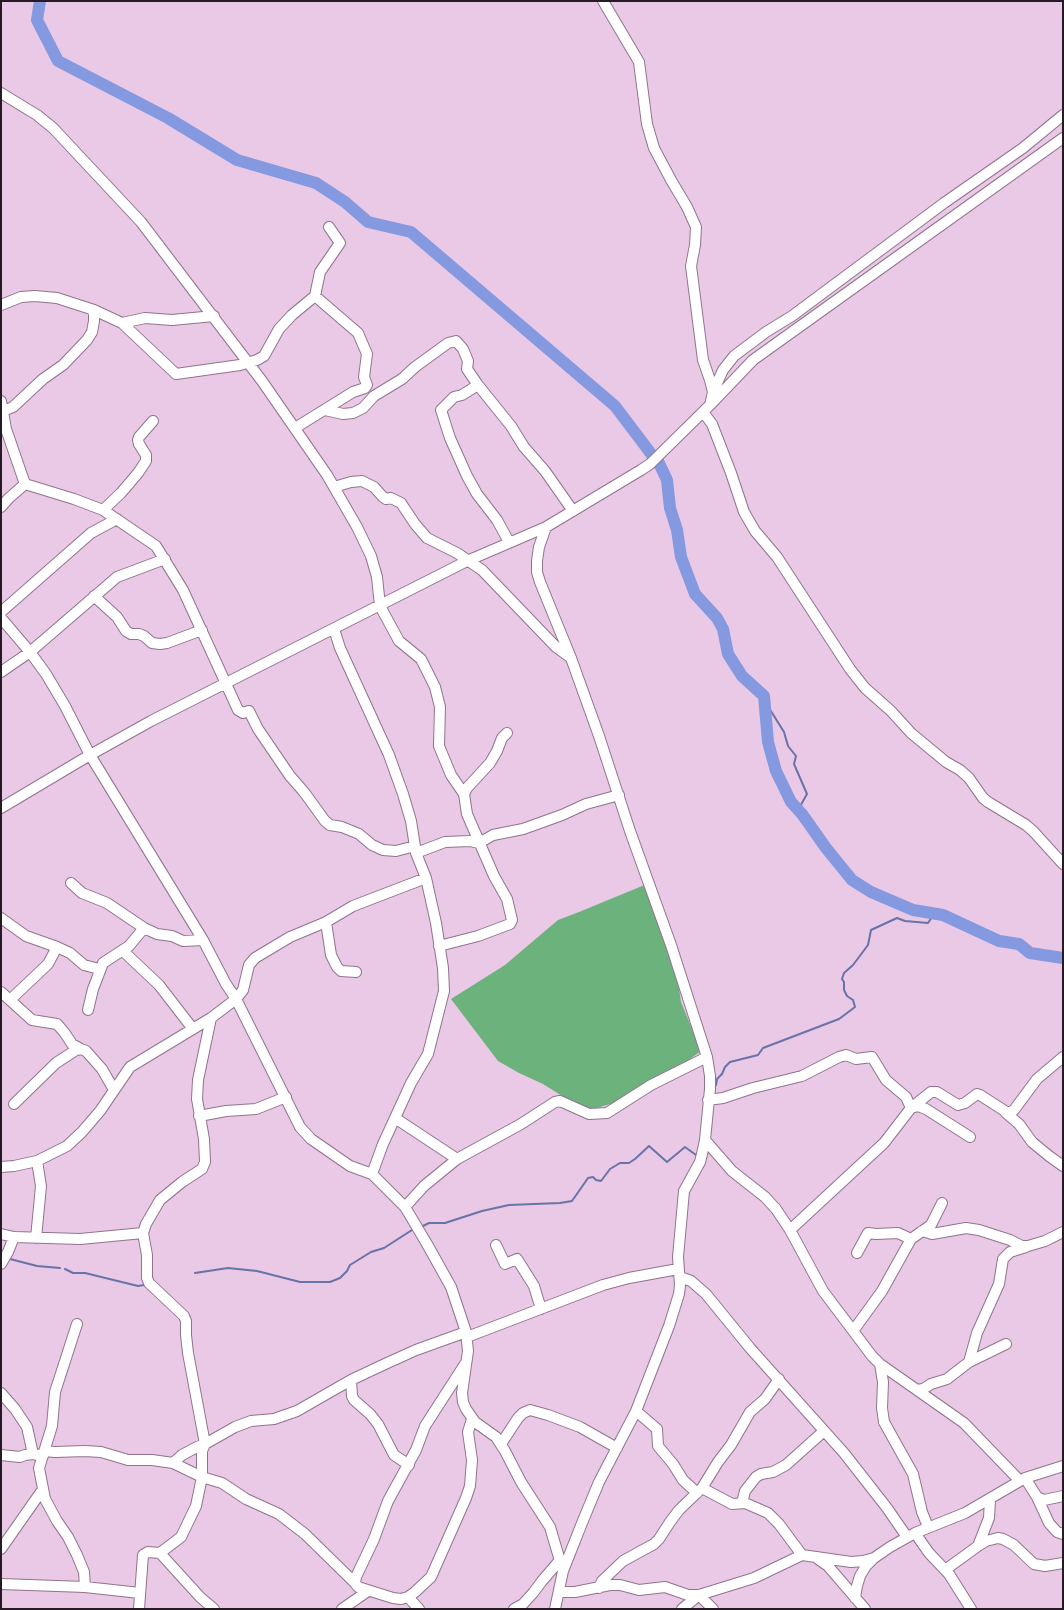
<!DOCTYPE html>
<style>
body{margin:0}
#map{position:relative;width:1064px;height:1610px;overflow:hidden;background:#eac9e6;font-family:Ubuntu,sans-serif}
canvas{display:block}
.frame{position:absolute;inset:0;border:2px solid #261a25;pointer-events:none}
</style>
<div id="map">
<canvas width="1064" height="1610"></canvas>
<div class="frame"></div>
</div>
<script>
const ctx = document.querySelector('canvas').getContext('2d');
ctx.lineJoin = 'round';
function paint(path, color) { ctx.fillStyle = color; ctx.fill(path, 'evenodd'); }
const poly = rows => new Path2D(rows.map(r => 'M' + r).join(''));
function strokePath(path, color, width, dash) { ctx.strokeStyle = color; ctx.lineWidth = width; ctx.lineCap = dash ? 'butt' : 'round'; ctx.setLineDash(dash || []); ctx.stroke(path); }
const forest = poly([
 [647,884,678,981,681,1002,701,1051,679,1067,621,1101,586,1111,543,1084,519,1073,498,1061,451,999,505,965,558,920,579,912]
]);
const stream = poly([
 [764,700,784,732,788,746,796,756,794,764,807,794,798,810],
 [714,1086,716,1085,717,1079,722,1074,725,1067,730,1062,758,1055,763,1048,839,1019,855,1007,853,1000,847,996,844,990,844,982,842,979,844,973,853,965,868,945,871,930,897,918,905,921,928,923,934,914],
 [423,1226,429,1223,445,1223,482,1211,509,1205,560,1203,572,1201,588,1178,593,1177,596,1180,601,1181,610,1169,620,1163,629,1163,635,1159,649,1146,667,1162,685,1147,696,1155,698,1154],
 [10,1259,37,1266,60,1268],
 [65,1269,73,1273,85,1273,138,1286,144,1285],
 [195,1273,228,1268,257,1271,300,1282,330,1282,340,1278,347,1271,350,1265,371,1252,384,1248,412,1230]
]);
const river = poly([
 [40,1,37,20,58,61,168,118,237,160,316,183,345,202,368,222,411,232,615,406,652,455],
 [658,461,667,480,670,508,677,530,681,557,695,594,717,618,723,629,728,654,742,676,764,696,768,742,776,771,791,802,802,814,826,848,852,880,871,892,913,910,943,915,999,941,1019,944,1030,953,1063,958]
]);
const minor = poly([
 [603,1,639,62,647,124,654,148,671,180,687,207,696,227,695,245,691,266,703,360,710,380,713,392],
 [1,93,37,115,53,128,141,222,262,381,327,475,357,527,371,556,377,577,380,606,399,641,421,659,435,687,440,707,439,746,451,775,464,794],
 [315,296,320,272,340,243,329,227],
 [1,305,21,297,35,296,57,298,94,310,122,323,145,318,172,320,214,316],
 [122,323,176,374,240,365,257,360,264,356,279,329,292,315,315,296,358,333,367,354,364,377,367,385,365,388,353,392,295,428],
 [478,385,462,395,454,397,441,410,450,438,467,476,477,494,497,520,509,542],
 [1,401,6,429,25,484],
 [710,405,713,392,723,370,734,356,766,332,792,316,944,203,1023,148,1063,115],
 [325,410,343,414,353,413,363,408,374,396,402,379,415,367,448,343,456,341,463,349,468,361,467,369,478,385,511,426,524,447,545,471,573,511],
 [1,412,13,407,43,379,63,365,87,340,92,332,94,321,94,310],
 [703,412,712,424,731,473,744,512,755,531,777,557,850,669,865,688,891,711,911,733,946,762,960,770,969,778,983,798,988,802,1026,825,1033,831,1063,864],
 [25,484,74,499,103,510,156,546,183,590,238,710,243,713,249,711,258,729,290,776,304,792,325,821,330,825,342,827,359,834,372,845,383,850,396,851,415,846],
 [334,487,351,482,362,481,374,487,383,497,386,499,391,498,401,503,415,524,427,538,457,553,482,570,556,647,571,658],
 [1,507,9,498,25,484],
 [103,510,121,493,138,473,146,461,146,455,139,444,138,440,139,437,153,421],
 [546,527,539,547,537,561,537,572,540,582,571,658,599,736,630,831,671,945,707,1057,710,1076,710,1089,705,1140,702,1154,700,1162,684,1191,678,1257,680,1285,679,1294,669,1326,636,1411,599,1482,582,1523,563,1571,555,1609],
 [94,596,117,617,126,631,131,634,139,634,144,636,152,643,160,644,167,643,202,630],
 [1,612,91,533,117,519],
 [1,618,30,652,46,674,65,706,90,755,203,940,226,984,236,999,300,1127,311,1139,350,1166,372,1174,405,1207,427,1244,451,1287,466,1332,468,1351,462,1393,463,1402,466,1409,475,1422,496,1437,505,1451,521,1482,550,1527,563,1571],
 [334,629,340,648,389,755,403,794,411,821,416,853,426,878,436,923,443,968,444,991,428,1054,411,1083,383,1144,372,1174],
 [1,672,30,652,117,577,165,559],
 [1,808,90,755,151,721,467,561,546,527,641,470,650,464,710,405,753,360,1063,138],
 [416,853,445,842,470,841,479,843,493,835,523,829,562,815,586,804,619,795],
 [71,883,82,893,107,903,144,928,157,934,172,936,183,941,203,940],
 [1,918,26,936,57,947,70,953,84,965,99,969],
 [326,922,331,955,337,967,341,971,356,972],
 [439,946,478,936,510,924,512,920,507,899,494,876,467,814,464,794,467,788,490,763,497,751,502,738,507,733],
 [123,951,159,985,193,1029],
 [1,992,32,1020,57,1024,64,1032,72,1044,81,1049],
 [11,999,48,964,57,947],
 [88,1010,93,989,103,963,129,946,144,928],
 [708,1100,723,1098,753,1088,802,1076,839,1057,846,1055,856,1059,872,1057,886,1080,906,1097,911,1108],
 [14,1104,56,1063,76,1050,81,1049,86,1051,102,1069,114,1090],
 [911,1108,918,1106,926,1109,970,1137],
 [1006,1113,1019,1124,1032,1142,1049,1156,1063,1166],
 [199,1116,226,1111,256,1109,286,1097],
 [395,1118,457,1159],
 [705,1140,732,1171,765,1197,776,1209,790,1230,823,1291,872,1356,880,1364,964,1423,1020,1481],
 [1,1167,14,1166,37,1161,67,1146,82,1132,100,1111,130,1067,211,1018,236,999,243,990,249,965,255,958,290,937,326,922,353,906,426,878],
 [405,1207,424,1186,457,1159,521,1124,555,1102,560,1101,589,1114,607,1113,651,1085,707,1057],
 [790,1230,884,1143,911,1108,931,1092,937,1092,958,1105,965,1103,977,1094,980,1095,1008,1113,1014,1110,1037,1079,1063,1057],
 [922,1231,932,1234,966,1228,979,1230,1010,1240,1022,1246,1028,1246,1045,1241,1063,1232],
 [1,1234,14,1237,80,1239,143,1233],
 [36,1238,41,1186,37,1161],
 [496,1245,505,1264,517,1259,534,1286,541,1309],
 [857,1253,868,1233,876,1234,898,1233,911,1239],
 [1,1264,8,1252,14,1237],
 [680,1277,691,1281,706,1294,750,1348,844,1453,887,1508,907,1537],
 [77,1324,55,1392,52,1426,39,1468,45,1499,57,1521,68,1537,77,1555,84,1572,85,1587],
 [853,1331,882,1291,911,1239,931,1225,942,1203],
 [467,1337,603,1285,629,1278,678,1269],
 [969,1362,977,1333,999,1284,1003,1259,1010,1252,1026,1247],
 [465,1364,425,1426,416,1450,388,1501,374,1539,356,1577,355,1583,358,1587,393,1598,401,1599,408,1597,415,1592,431,1577,466,1498,470,1486,472,1460,468,1432,472,1419],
 [880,1364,883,1382,882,1408,884,1422,913,1474,922,1512,928,1527],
 [351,1380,352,1396,354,1400,370,1414,378,1424,394,1455,409,1465],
 [917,1390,923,1389,931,1384,947,1379,969,1362,1006,1344],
 [1,1393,15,1409,27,1427,33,1454,43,1456],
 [636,1411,657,1429,658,1446,673,1464,683,1480,697,1493],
 [501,1444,518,1418,523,1413,530,1410,548,1415,580,1427,617,1448],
 [44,1451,55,1452,85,1451,101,1452,128,1460,152,1460,173,1463,202,1477,222,1483,246,1499,279,1514,305,1534,355,1583],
 [1,1455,20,1457,25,1455,33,1454],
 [173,1463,182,1455,197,1447,205,1444,188,1353,186,1335,186,1321,184,1316,149,1283,147,1278,147,1255,143,1233,146,1224,160,1200,182,1182,202,1169,205,1162,204,1139,197,1099,198,1080,211,1018],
 [1025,1478,1037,1497,1049,1523,1057,1532,1063,1534],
 [702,1488,732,1504,745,1503,768,1513,779,1524,802,1555],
 [1037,1497,1044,1500,1063,1496],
 [742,1503,745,1491,756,1477,761,1474,773,1472,786,1465,824,1431],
 [915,1533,929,1553,949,1574,971,1609],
 [978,1546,989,1518,990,1500],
 [1,1549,43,1489],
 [160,1553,200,1597,214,1609],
 [818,1559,828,1566,865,1609],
 [945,1570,978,1546,986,1541,998,1538,1003,1539,1014,1545,1034,1564,1045,1566,1063,1563],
 [1,1584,85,1587,140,1593],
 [599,1588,602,1581,623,1561,654,1544,659,1539,670,1522,679,1510,702,1488,718,1462,731,1445,750,1412,765,1399,779,1379],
 [559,1592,575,1592,610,1585,620,1585,639,1590,665,1587,688,1595,699,1595,754,1578,802,1555,851,1562,863,1561,874,1558],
 [408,1597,419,1609],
 [855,1598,857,1586,860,1576,866,1566,874,1558,890,1547,915,1533,965,1513,1025,1478,1063,1466],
 [139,1609,143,1555,148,1552,160,1553,181,1537,196,1506,202,1477,202,1451,205,1444,235,1427,251,1421,274,1419,297,1411,351,1380,385,1364,416,1350,466,1332],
 [342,1609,368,1591],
 [514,1609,523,1604,533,1593,542,1581,560,1560],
 [682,1609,699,1595,713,1609]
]);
paint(forest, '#6cb27c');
strokePath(stream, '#6873a7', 2);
strokePath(river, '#8499df', 12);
strokePath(minor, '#91738d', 12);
strokePath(minor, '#fff', 10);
</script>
